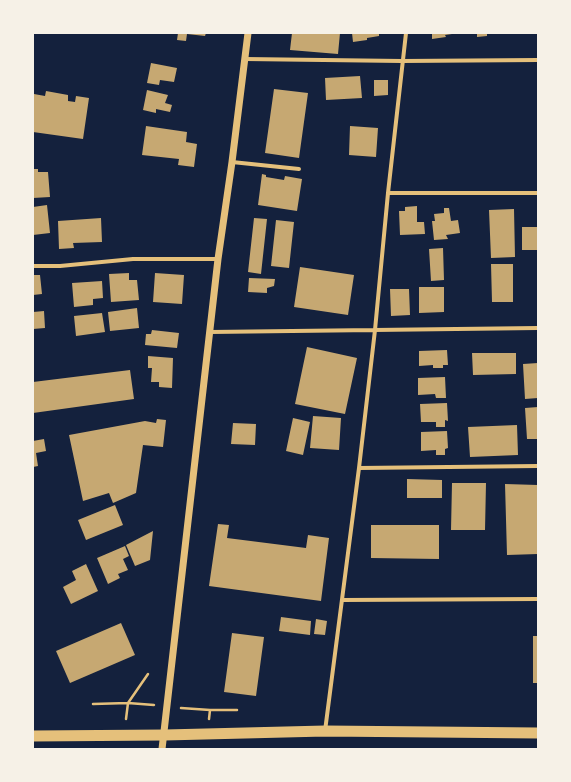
<!DOCTYPE html>
<style>
body{margin:0}
#map{position:relative;width:571px;height:782px;overflow:hidden;background:#14213d;font-family:Barlow,sans-serif}
canvas{display:block}
.frame{position:absolute;inset:0;border:34px solid #f6f1e7;pointer-events:none}
</style>
<div id="map">
<canvas width="571" height="782"></canvas>
<div class="frame"></div>
</div>
<script>
const ctx = document.querySelector('canvas').getContext('2d');
ctx.lineJoin = 'round';
function paint(path, color) { ctx.fillStyle = color; ctx.fill(path, 'evenodd'); }
const poly = rows => new Path2D(rows.map(r => 'M' + r).join(''));
function strokePath(path, color, width, dash) { ctx.strokeStyle = color; ctx.lineWidth = width; ctx.lineCap = dash ? 'butt' : 'round'; ctx.setLineDash(dash || []); ctx.stroke(path); }
const building = poly([
 [178,33,206,33,205,36,187,34,186,41,177,40],
 [292,33,340,33,338,54,290,50],
 [352,33,379,33,379,36,367,38,367,40,353,42],
 [432,33,452,33,452,34,445,35,446,37,432,39],
 [477,33,487,33,487,36,477,37],
 [151,63,177,68,174,82,160,80,159,85,147,83],
 [360,76,362,98,326,100,325,78],
 [374,80,388,80,388,95,374,96],
 [274,89,308,93,299,158,265,153],
 [147,90,168,95,165,103,172,105,170,112,156,109,156,113,143,110],
 [46,91,68,95,68,101,75,102,76,96,89,98,83,139,33,132,34,94,45,96],
 [146,126,187,132,186,142,197,144,194,167,178,165,179,159,142,155],
 [350,126,378,128,376,157,349,155],
 [33,169,38,169,38,172,48,172,50,197,33,198],
 [262,174,266,175,266,177,284,180,285,176,302,179,297,211,258,205],
 [47,205,50,233,33,235,33,207],
 [417,206,417,222,424,222,425,234,400,235,399,211,405,211,405,207],
 [444,208,449,208,451,221,458,220,460,233,446,235,448,239,434,240,432,221,435,221,434,214,444,213],
 [514,209,515,257,491,258,489,210],
 [101,218,102,242,73,243,74,248,59,249,58,221],
 [254,218,267,219,261,274,248,272],
 [276,220,294,222,289,268,271,266],
 [522,227,538,227,538,250,522,250],
 [443,248,444,280,431,281,429,249],
 [491,264,513,264,513,302,492,302],
 [300,267,354,275,348,315,294,307],
 [129,273,129,280,137,280,139,300,111,302,109,274],
 [155,273,184,275,182,304,153,302],
 [33,275,40,275,42,294,33,295],
 [249,278,275,279,274,286,267,288,267,293,248,292],
 [102,281,103,298,93,299,93,305,74,307,72,283],
 [419,287,444,287,444,312,419,313],
 [390,289,409,289,410,315,391,316],
 [137,308,139,328,110,331,108,312],
 [44,311,45,328,33,329,33,312],
 [102,313,105,332,76,336,74,316],
 [152,330,179,333,177,348,145,345,146,334,151,334],
 [307,347,357,358,345,414,295,404],
 [447,350,448,365,443,365,443,368,433,368,433,365,419,366,419,351],
 [472,353,516,353,516,374,473,375],
 [148,356,173,358,172,388,159,387,159,382,151,382,152,368,148,368],
 [538,363,538,398,525,399,523,364],
 [130,370,134,399,33,413,33,382],
 [445,377,446,398,436,398,435,394,418,395,418,378],
 [447,403,448,421,445,420,445,427,436,427,436,422,421,422,420,404],
 [538,407,538,439,527,439,525,408],
 [313,416,341,418,339,450,310,448],
 [293,418,310,422,303,455,286,451],
 [157,419,166,420,163,447,143,445,136,493,113,503,109,493,83,501,69,435,145,421,156,423],
 [233,423,256,424,255,445,231,444],
 [517,425,518,455,470,457,468,427],
 [447,431,448,448,445,449,445,455,436,455,436,450,421,451,421,432],
 [44,439,46,451,36,453,38,466,33,467,33,441],
 [407,479,442,480,442,498,407,498],
 [452,483,486,483,485,530,451,530],
 [505,484,538,485,538,554,507,555],
 [115,505,123,525,86,540,78,520],
 [218,524,229,525,227,538,306,548,308,535,329,538,321,601,209,586],
 [371,525,439,525,439,559,371,558],
 [153,531,150,560,135,566,126,545],
 [125,546,129,556,123,559,128,570,118,574,120,578,108,584,97,558],
 [86,564,98,591,71,604,63,587,76,580,72,571],
 [281,617,311,621,310,635,279,631],
 [316,619,327,621,325,635,314,634],
 [121,623,135,655,70,683,56,651],
 [232,633,264,637,256,696,224,692],
 [533,636,538,636,538,683,533,683]
]);
const path = poly([
 [93,704,128,703,148,674],
 [181,708,210,710,209,719],
 [210,710,237,710],
 [126,719,128,703,154,705]
]);
const minor = poly([
 [245,59,402,61,538,60],
 [232,162,299,169],
 [388,193,538,193],
 [33,266,60,266,133,259,218,259],
 [210,332,538,328],
 [359,468,538,466],
 [342,600,538,599],
 [325,731,359,468,375,330,388,193,406,33]
]);
const tertiary = poly([
 [162,749,218,259,232,162,248,33]
]);
const trunk = poly([
 [33,736,165,735,325,731,538,733]
]);
paint(building, '#c6a872');
strokePath(path, '#e5c07b', 2.5);
strokePath(minor, '#e5c07b', 4);
strokePath(tertiary, '#e5c07b', 7);
strokePath(trunk, '#e5c07b', 11);
</script>
